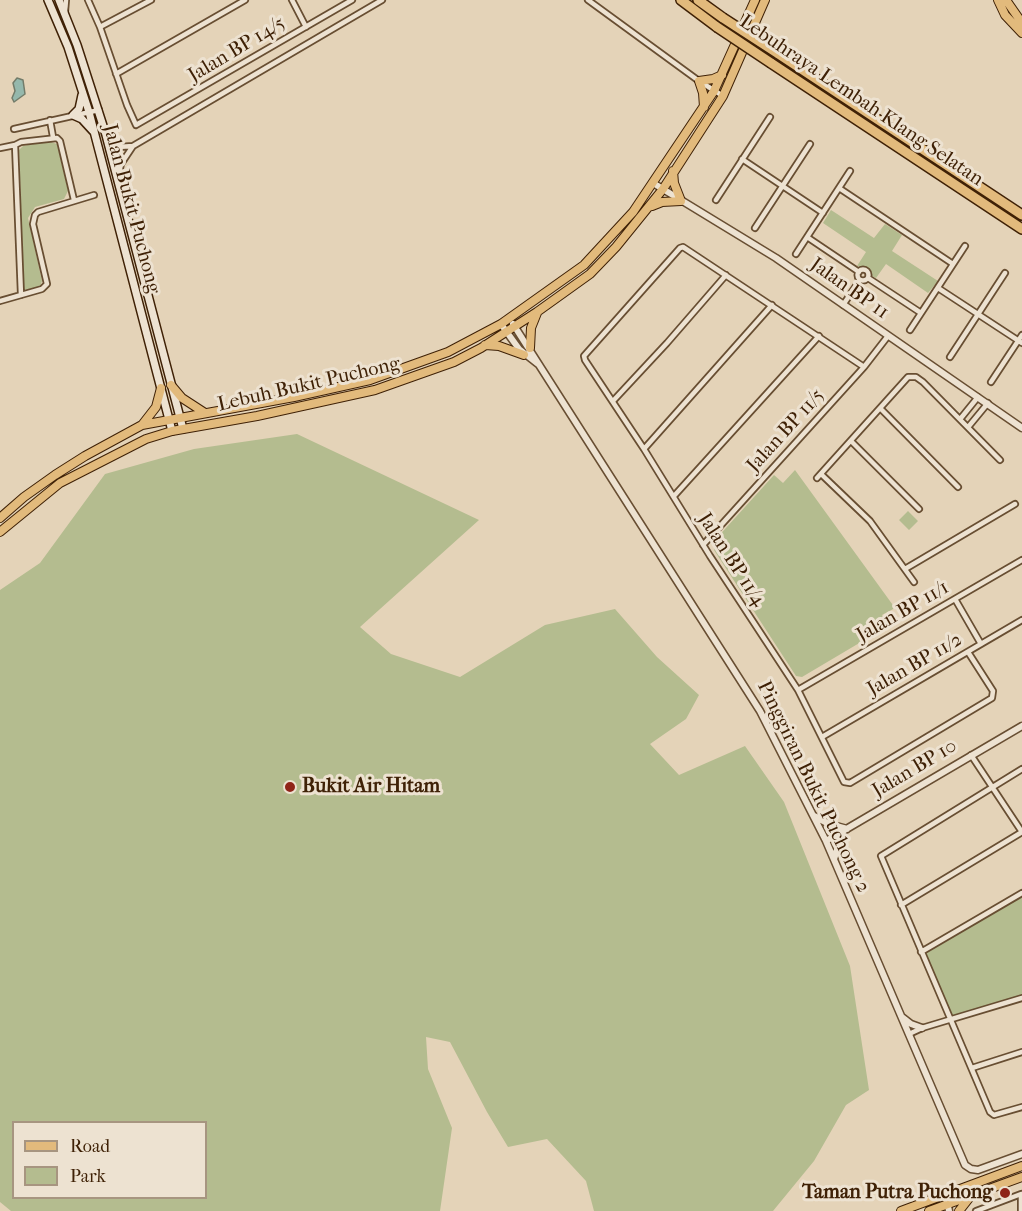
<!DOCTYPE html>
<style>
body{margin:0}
#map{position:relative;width:1022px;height:1211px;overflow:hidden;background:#e4d3b8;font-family:"IM FELL French Canon",serif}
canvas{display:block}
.legend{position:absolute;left:12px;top:1121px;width:195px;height:78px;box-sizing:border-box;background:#ede2d1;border:2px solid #a79580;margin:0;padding:8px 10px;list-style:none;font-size:18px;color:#3f2106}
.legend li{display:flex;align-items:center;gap:12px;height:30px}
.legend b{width:30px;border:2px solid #a79580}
</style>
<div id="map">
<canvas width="1022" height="1211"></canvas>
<ul class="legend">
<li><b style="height:8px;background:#e2ba7c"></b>Road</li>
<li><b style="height:16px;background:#b4bc8f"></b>Park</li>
</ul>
</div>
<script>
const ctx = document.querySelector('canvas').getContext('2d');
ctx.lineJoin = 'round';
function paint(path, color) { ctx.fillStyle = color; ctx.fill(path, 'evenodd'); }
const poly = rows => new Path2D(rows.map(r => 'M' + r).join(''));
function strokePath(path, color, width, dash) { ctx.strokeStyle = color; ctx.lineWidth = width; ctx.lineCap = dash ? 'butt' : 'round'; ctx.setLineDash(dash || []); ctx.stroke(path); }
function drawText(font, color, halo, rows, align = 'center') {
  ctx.font = font + ' "IM FELL French Canon",serif'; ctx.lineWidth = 6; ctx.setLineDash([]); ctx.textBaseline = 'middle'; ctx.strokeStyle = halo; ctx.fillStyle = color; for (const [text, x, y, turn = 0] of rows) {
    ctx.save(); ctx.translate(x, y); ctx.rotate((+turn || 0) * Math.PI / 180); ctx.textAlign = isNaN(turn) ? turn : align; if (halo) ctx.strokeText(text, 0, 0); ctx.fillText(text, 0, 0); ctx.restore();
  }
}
const green = poly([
 [48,141,57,144,68,191,64,199,35,207,28,218,42,281,40,287,24,290,19,150,23,146],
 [831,210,874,238,885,224,902,235,892,251,938,281,928,293,886,264,876,278,872,276,866,267,857,266,866,252,823,223],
 [297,434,479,520,360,627,391,654,460,677,545,625,615,609,657,657,699,695,686,719,650,744,679,775,745,746,784,802,850,966,869,1090,846,1105,814,1161,773,1211,594,1211,586,1181,547,1139,508,1147,487,1112,450,1042,426,1037,428,1069,452,1128,440,1211,11,1211,0,1202,0,590,40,563,105,474,194,449],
 [14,1122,206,1122,206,1198,14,1198],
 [795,470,895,608,882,615,888,626,802,677,796,676,714,550,715,540,774,475,783,483],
 [908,511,918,521,909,530,899,520],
 [1022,893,1022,998,950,1021,921,952]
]);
const water = poly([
 [17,78,23,80,25,94,14,102,12,98,15,91,13,83,17,78]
]);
const minor = poly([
 [88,0,100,27,127,105,136,125,352,0],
 [292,0,306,27],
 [588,0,699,81,723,96],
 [65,12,66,0],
 [100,27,151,0],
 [116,74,245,0],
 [50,120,53,137],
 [14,129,99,110],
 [107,136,118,147,133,146],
 [15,145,21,295],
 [0,148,15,145,21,142,57,138,60,141,74,200],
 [742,159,823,213],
 [118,178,121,164,133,146,382,0],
 [839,188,953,264],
 [716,200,770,117],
 [755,228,810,144],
 [807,237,859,272],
 [796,254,850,171],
 '857.5 275a5.5 5.5 0 1 1 11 0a5.5 5.5 0 1 1-11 0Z',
 [868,278,921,313],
 [938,288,1022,343],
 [0,301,42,289,47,284,33,224,35,215,38,212,94,195],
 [843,305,860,280],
 [910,330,965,246],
 [950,357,1005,273],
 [864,367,683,247,680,248,584,356,585,360,644,449,710,556,798,690,844,782,850,783,992,698,993,691,968,652],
 [991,382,1022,335],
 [613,401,667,343,726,275],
 [880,408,958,487],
 [961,418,978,397],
 [969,426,988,403],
 [851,441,919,509],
 [644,449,772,305],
 [821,474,870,521,914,582],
 [817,478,908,377,916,377,923,382,1000,460],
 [674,496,819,336],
 [703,545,864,367,888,336],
 [905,569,1015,504],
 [955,599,981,644],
 [798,690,1022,560],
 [822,737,1022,620],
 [971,755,1022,832],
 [1022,769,881,856,990,1112,994,1115,1022,1107],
 [901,905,1022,832],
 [921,952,1022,893],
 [909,1034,922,1028,1022,998],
 [972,1068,1022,1052],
 [976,1211,1021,1194,1021,1211]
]);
const tertiary = poly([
 [653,183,776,258,1022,428],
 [501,324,519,349,538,364],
 [513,324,760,711,826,841,965,1165,971,1169,978,1170,1022,1154],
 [814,816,829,824,847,829],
 [826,841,1022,726],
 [834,859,843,832],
 [902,1017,911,1024,922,1028],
 [946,1196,949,1211]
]);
const secondary = poly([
 [48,0,68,47,89,112,172,431],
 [59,0,77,45,106,135,183,429],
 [82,95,79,109,73,115,82,119,93,131]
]);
const primary = poly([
 [998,0,1005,15,1022,33],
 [1006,0,1022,23],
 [704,107,703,93,699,81,713,79,722,75],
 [652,206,662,202,681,201,674,183,673,171],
 [485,345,499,346,524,355],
 [530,348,531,328,537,313],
 [171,385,182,398,205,413],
 [142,425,156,407,161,388],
 [0,518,24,497,55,475,85,456,142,425,294,397,370,380,448,352,501,324,584,265,633,212,714,91,755,0],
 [0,532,60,483,146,439,172,431,257,416,375,390,454,362,481,348,537,312,590,274,616,247,663,189,723,96,765,0],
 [901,1211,1022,1166],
 [929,1211,1022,1177],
 [959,1211,970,1197]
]);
const motorway = poly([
 [681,0,717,27],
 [698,0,723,18],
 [777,53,1022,215],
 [771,63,1022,229]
]);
const motorwayBridge = poly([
 [723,18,777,53],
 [717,27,771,63]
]);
const markers = [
 [290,787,6,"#8f2418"],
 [1005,1193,6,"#8f2418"]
];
const streetNames = [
 ["Jalan BP 14/5",237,50,-31],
 ["Lebuhraya Lembah Klang Selatan",861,101,34],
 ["Jalan Bukit Puchong",131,209,75],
 ["Jalan BP 11",849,289,35],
 ["Lebuh Bukit Puchong",309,385,-13],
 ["Jalan BP 11/5",786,431,-48],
 ["Jalan BP 11/4",731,560,57],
 ["Jalan BP 11/1",903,612,-30],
 ["Jalan BP 11/2",915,665,-30],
 ["Jalan BP 10",915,769,-31],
 ["Pinggiran Bukit Puchong 2",813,787,64]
];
const poiNames = [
 ["Bukit Air Hitam",302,787],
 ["Taman Putra Puchong",993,1193,"right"]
];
paint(green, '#b4bc8f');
paint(water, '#95b8ac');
strokePath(water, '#737c6a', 1.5);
strokePath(minor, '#684e32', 8);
strokePath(tertiary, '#684e32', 9);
strokePath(secondary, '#3f2106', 10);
strokePath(primary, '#3f2106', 10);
strokePath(motorway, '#3f2106', 12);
strokePath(minor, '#ede2d1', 4.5);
strokePath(tertiary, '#ede2d1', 6);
strokePath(secondary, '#ede2d1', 7);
strokePath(primary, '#e2ba7c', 8);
strokePath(motorway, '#e2ba7c', 9);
strokePath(motorwayBridge, '#3f2106', 12, []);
strokePath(motorwayBridge, '#e2ba7c', 9);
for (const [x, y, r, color] of markers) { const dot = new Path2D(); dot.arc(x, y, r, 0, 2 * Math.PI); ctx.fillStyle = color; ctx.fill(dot); strokePath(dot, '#ede2d1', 2); }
drawText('20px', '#3f2106', '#ede2d1', streetNames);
drawText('bold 20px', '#3f2106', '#ede2d1', poiNames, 'left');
</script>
